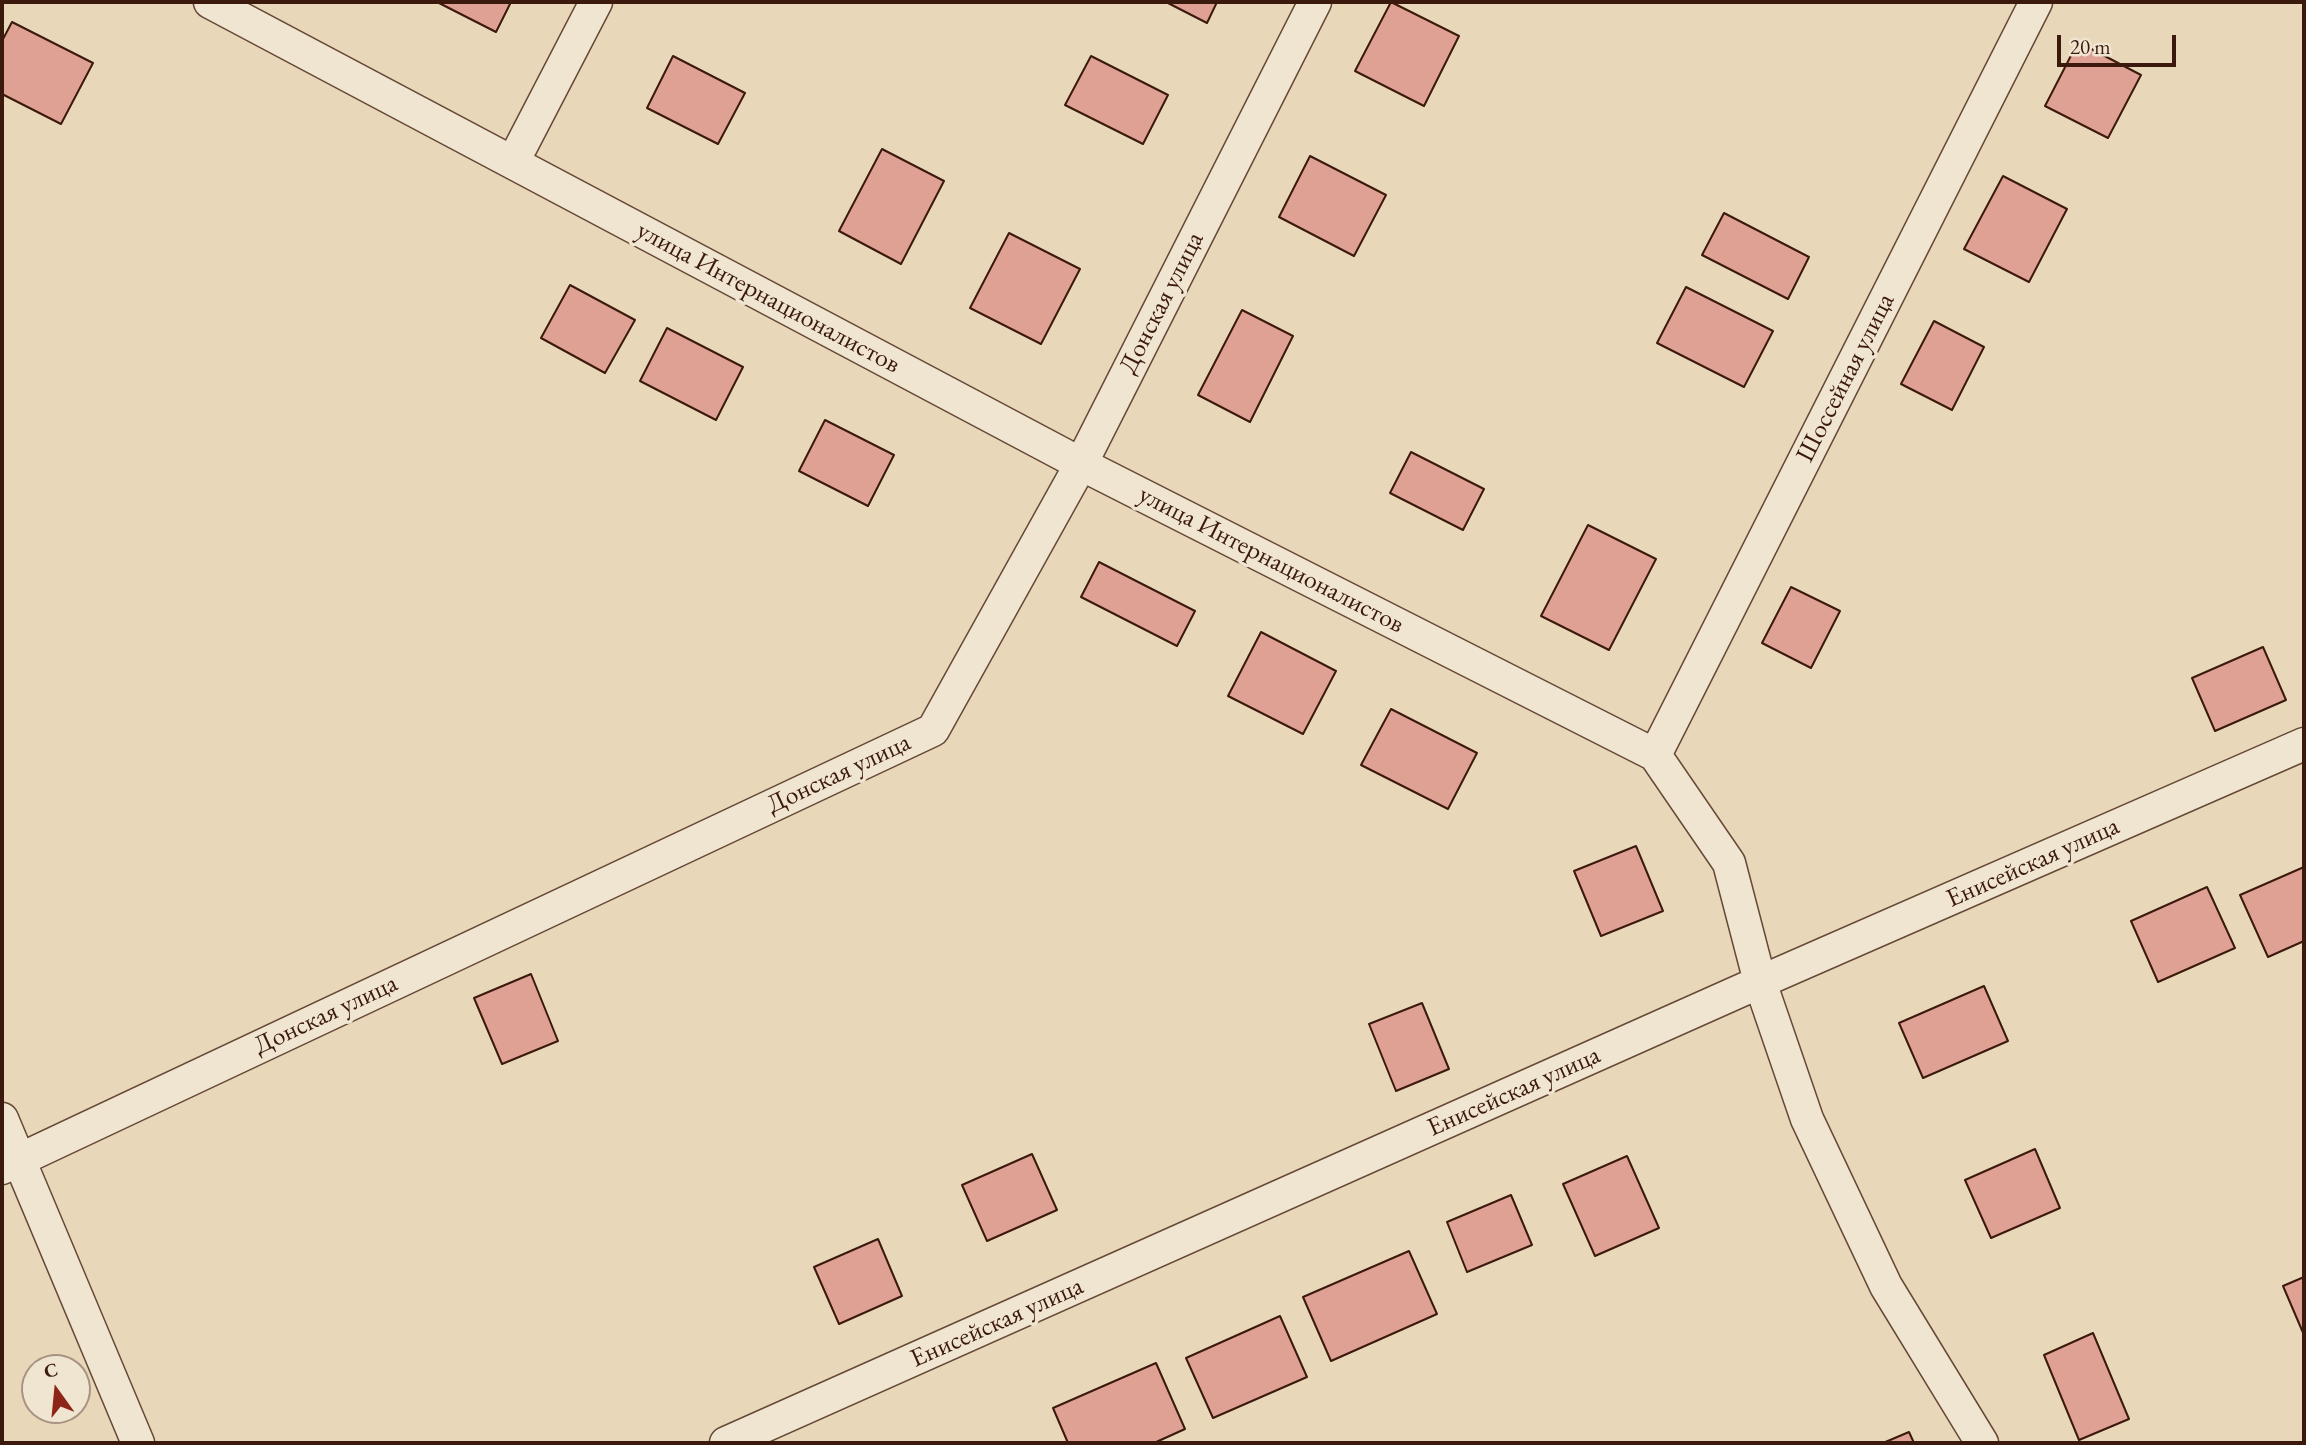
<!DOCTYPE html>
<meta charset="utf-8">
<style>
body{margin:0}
#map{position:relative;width:2306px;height:1445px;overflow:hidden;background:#e8d7b8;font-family:"EB Garamond",serif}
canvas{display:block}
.frame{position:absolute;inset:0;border:4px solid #3b190c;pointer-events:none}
.north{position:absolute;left:21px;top:1354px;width:70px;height:70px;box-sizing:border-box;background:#f0e5d1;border:2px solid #a89382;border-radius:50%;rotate:345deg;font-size:19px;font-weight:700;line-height:28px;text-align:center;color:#3b190c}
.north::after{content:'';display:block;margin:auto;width:24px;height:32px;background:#8f2418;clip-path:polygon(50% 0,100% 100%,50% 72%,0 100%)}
.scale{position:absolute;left:2057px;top:35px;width:119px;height:32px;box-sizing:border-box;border:4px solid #3b190c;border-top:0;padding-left:9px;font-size:21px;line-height:24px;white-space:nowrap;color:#3b190c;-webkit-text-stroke:5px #f0e5d1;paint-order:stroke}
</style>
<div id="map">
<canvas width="2306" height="1445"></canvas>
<div class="frame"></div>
<div class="north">С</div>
<div class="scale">20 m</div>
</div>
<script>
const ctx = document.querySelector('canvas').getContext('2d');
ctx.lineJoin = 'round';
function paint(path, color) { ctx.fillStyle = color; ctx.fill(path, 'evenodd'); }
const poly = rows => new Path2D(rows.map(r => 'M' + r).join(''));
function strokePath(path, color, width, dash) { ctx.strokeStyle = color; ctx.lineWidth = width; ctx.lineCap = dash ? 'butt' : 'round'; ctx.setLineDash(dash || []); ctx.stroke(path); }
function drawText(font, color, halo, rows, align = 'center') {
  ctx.font = font + ' "EB Garamond",serif'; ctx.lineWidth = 7; ctx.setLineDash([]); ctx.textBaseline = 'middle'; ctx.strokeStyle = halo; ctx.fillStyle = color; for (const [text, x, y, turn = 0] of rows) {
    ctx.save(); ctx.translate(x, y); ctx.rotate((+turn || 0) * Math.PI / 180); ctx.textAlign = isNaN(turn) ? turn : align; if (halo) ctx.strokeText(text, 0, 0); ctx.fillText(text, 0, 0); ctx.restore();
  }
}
const building = poly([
 [437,2,511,2,496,32,437,2],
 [1166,2,1217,2,1207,23,1166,2],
 [1391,2,1459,36,1424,106,1355,71,1391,2],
 [12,22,93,63,61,124,2,94,2,41,12,22],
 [2078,42,2141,75,2108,138,2045,106,2078,42],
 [673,56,745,93,718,144,647,108,673,56],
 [1091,56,1168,95,1143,144,1065,105,1091,56],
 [882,149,944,181,901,264,839,231,882,149],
 [1310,156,1386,195,1354,256,1279,217,1310,156],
 [2003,176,2067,209,2029,282,1964,249,2003,176],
 [1724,213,1809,257,1788,299,1702,255,1724,213],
 [1009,233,1080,269,1041,344,970,308,1009,233],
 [570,285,635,320,605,373,541,338,570,285],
 [1686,287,1773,331,1744,387,1657,343,1686,287],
 [1242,310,1293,336,1250,422,1198,395,1242,310],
 [1934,321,1984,347,1952,410,1901,384,1934,321],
 [667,328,743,367,716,420,640,381,667,328],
 [825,420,894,455,868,506,799,471,825,420],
 [1411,452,1484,489,1463,530,1390,493,1411,452],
 [1588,525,1656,559,1609,650,1541,616,1588,525],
 [1099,562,1195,611,1177,646,1081,597,1099,562],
 [1791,587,1840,611,1811,668,1762,643,1791,587],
 [1261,632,1336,671,1303,734,1228,696,1261,632],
 [2263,647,2286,700,2215,731,2192,678,2263,647],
 [1391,709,1477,753,1448,809,1361,765,1391,709],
 [1636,846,1663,911,1601,936,1574,871,1636,846],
 [2304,867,2304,941,2268,957,2240,895,2304,867],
 [2207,887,2235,948,2158,982,2131,921,2207,887],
 [531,974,558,1041,502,1064,474,998,531,974],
 [1984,986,2008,1041,1923,1078,1899,1023,1984,986],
 [1422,1003,1449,1069,1396,1091,1369,1024,1422,1003],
 [2035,1149,2060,1208,1991,1238,1965,1180,2035,1149],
 [1032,1154,1057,1210,987,1241,962,1185,1032,1154],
 [1627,1156,1659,1228,1595,1256,1563,1184,1627,1156],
 [1511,1195,1532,1245,1467,1272,1447,1222,1511,1195],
 [878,1239,902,1296,839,1324,814,1267,878,1239],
 [1409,1251,1437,1314,1331,1361,1303,1297,1409,1251],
 [2304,1277,2304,1335,2283,1286,2304,1277],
 [1280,1316,1307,1377,1213,1418,1186,1358,1280,1316],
 [2093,1333,2129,1419,2079,1440,2044,1355,2093,1333],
 [1156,1363,1185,1429,1154,1443,1068,1443,1053,1408,1156,1363],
 [1909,1432,1914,1443,1883,1443,1909,1432]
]);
const street = poly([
 [210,2,1081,464,1655,755,1729,863,1760,982,1807,1119,1886,1286,1982,1443],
 [513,162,596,2],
 [1655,755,2036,2],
 [2,1119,138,1443],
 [2,1168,933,730,1081,464,1315,2],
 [726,1443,1760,982,2304,744]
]);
const streetNames = [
 ["улица Интернационалистов",768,298,28],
 ["Донская улица",1162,303,-63],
 ["Шоссейная улица",1846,378,-63],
 ["улица Интернационалистов",1271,560,27],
 ["Донская улица",839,774,-25],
 ["Енисейская улица",2033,863,-24],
 ["Донская улица",326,1015,-25],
 ["Енисейская улица",1514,1092,-24],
 ["Енисейская улица",997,1323,-24]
];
paint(building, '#dfa194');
strokePath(building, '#3b190c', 2);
strokePath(street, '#664837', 35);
strokePath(street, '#f0e5d1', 32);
drawText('26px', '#3b190c', '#f0e5d1', streetNames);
</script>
